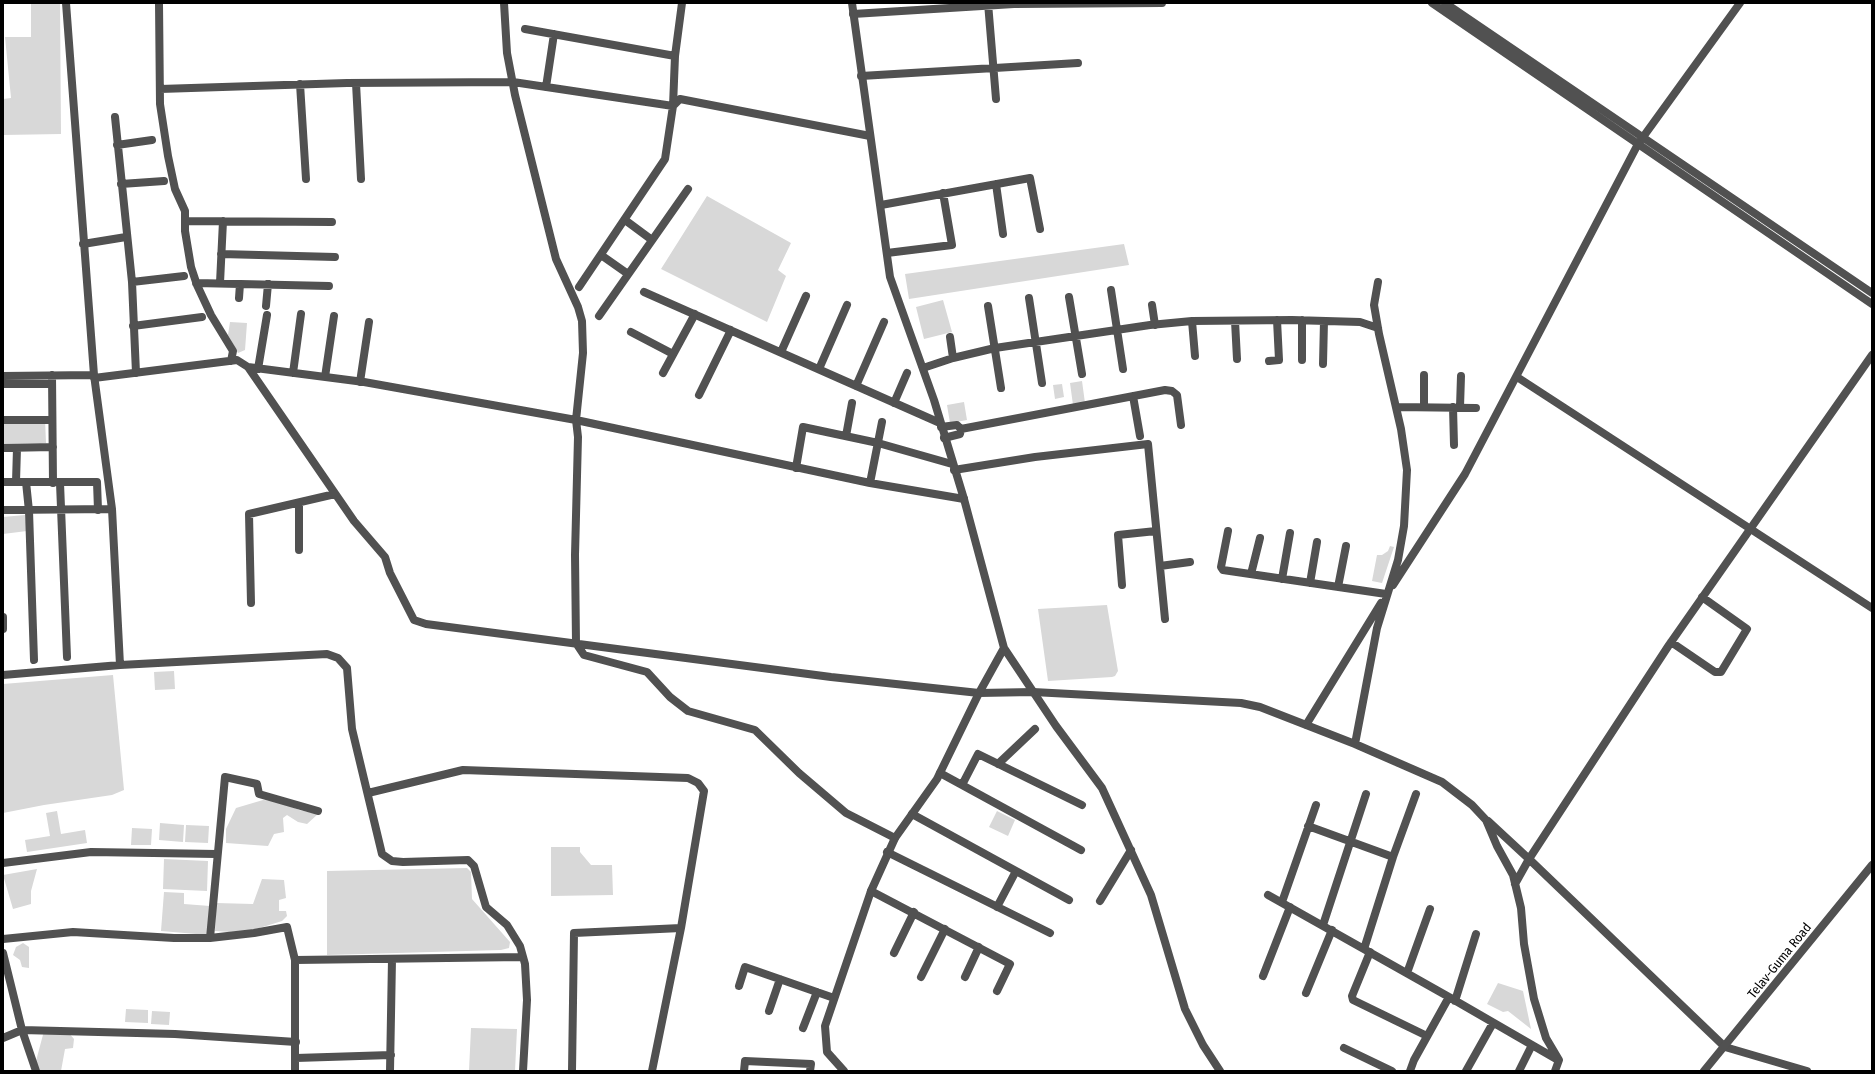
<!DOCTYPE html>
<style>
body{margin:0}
#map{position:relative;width:1875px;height:1074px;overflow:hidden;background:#fff;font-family:"Fira Sans Condensed",sans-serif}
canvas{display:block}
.frame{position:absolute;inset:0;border:4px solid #000;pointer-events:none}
</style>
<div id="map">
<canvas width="1875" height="1074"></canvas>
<div class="frame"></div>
</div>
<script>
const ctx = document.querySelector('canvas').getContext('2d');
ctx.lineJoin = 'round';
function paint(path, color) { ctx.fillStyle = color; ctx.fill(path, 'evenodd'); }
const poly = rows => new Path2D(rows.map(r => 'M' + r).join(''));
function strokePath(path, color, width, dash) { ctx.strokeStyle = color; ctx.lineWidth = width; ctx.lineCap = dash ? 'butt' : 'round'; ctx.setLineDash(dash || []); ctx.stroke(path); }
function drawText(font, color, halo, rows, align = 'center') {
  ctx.font = font + ' "Fira Sans Condensed",sans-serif'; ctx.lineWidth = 3; ctx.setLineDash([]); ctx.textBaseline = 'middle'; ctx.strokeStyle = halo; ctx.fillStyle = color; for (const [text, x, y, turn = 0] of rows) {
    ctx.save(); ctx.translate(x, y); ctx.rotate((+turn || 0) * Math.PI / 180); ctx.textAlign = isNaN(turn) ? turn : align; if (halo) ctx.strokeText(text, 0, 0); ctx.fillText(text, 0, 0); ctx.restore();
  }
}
const green = poly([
 [31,3,60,3,61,134,3,135,3,99,11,98,5,37,31,37],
 [707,196,791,243,778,270,786,276,767,322,661,269],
 [1124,244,1129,265,909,299,905,274],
 [943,300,952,332,924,339,916,307],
 [230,322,247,323,245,350,238,353,232,342,228,335],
 [1082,381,1085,403,1073,405,1070,383],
 [1062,384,1064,397,1055,399,1053,385],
 [964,402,967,420,950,423,947,405],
 [45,419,46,443,4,444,3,420],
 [25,515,27,531,3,534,3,517],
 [1390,546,1394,547,1382,583,1372,581,1377,555,1382,555,1388,551],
 [1107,605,1118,671,1115,676,1112,677,1048,681,1038,609],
 [174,671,175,689,155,690,154,672],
 [113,675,124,790,112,795,44,805,3,813,3,684],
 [263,800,283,802,299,810,318,814,307,824,298,822,287,815,283,818,284,832,274,834,268,846,226,843,226,829,236,808],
 [57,811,61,834,85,830,87,843,27,852,25,840,50,836,46,813],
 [997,811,1015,820,1008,836,989,827],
 [160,823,184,825,183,842,159,840],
 [186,825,209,826,208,843,185,842],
 [132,828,152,829,151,845,131,845],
 [551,847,580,847,580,852,591,865,612,865,613,895,551,896],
 [164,859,208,861,207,891,163,889],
 [467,868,471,872,472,899,510,942,509,948,501,950,327,955,327,871],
 [37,869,31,891,31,904,13,909,3,875],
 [262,879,284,880,286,898,279,900,279,911,286,911,287,916,282,921,250,931,230,932,215,931,216,903,253,904],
 [164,892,184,893,184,904,210,906,208,935,161,931],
 [23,943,29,947,29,968,22,967,20,960,13,955,16,947],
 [1498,983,1523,991,1531,1029,1508,1011,1503,1012,1487,1004],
 [126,1009,148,1010,148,1023,125,1022],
 [152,1011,170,1012,169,1025,151,1024],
 [471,1028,517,1029,515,1071,469,1071],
 [44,1031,68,1032,74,1039,73,1048,65,1049,61,1071,39,1071,36,1061]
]);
const minor = poly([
 [66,3,94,375,112,509,120,665],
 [159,3,160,104,168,156,175,189,185,211,185,231,191,267,197,285,211,315,233,351,231,361],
 [504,3,507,53,515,95,556,259,578,307,582,321,583,353,576,420,578,437,575,555,576,643,584,655,647,672,670,697,688,711,755,730,799,773,846,813,895,838],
 [988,3,996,99],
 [853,14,1014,4,1162,3],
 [525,29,675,56],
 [861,76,1078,63],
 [356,83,361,179],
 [300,84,306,179],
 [546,87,554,34],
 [160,89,347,83,513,82,673,106,675,56,682,3],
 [115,117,132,282,136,373],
 [117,145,152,140],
 [121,184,164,181],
 [996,184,1003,234],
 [881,205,1030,178,1040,229],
 [625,220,652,240],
 [185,221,332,222],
 [83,244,126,237],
 [887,253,952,245,943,193],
 [221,254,335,257],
 [601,255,628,274],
 [132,282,184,276],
 [1378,282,1374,305,1379,334,1401,429,1407,470,1404,526,1398,560,1377,628,1355,744,1442,782,1472,805,1486,820,1497,846,1513,875,1521,908,1524,944,1534,999,1546,1038,1559,1060,1555,1071],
 [196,283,329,286],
 [220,283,223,221],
 [579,287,665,159,673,106,680,99,870,136],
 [1111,290,1123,369],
 [644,292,940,423],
 [1069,297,1082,374],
 [239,298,240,284],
 [1029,298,1042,383],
 [1152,305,1155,325],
 [266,306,268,284],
 [988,306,1001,388],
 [599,316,688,189],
 [1192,321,1195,356],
 [1235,321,1237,359],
 [133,326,202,317],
 [631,332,673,354],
 [950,337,953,358],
 [781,352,806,296],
 [1302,360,1302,320],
 [1269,361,1279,360,1277,320],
 [1323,364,1324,321],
 [248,367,364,382,576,420,870,483,964,499],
 [923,368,953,358,995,348,1150,325,1192,321,1292,320,1360,322,1378,328],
 [258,369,267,315],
 [819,369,847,305],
 [293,373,301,314],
 [663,373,695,314],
 [52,375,53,483],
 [3,376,94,375],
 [325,377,334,316],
 [1517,377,1872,608],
 [94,378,237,360,248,367,354,521,385,557,390,573,414,620,426,624,831,677,979,693,1033,692,1241,703,1260,707,1355,744],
 [360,382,369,322],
 [3,384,52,384],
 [856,386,884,322],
 [699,395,731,330],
 [1133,396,1140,436],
 [894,403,907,373],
 [1424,406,1424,375],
 [1396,407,1476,408],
 [1453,407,1454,445],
 [1460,407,1461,376],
 [3,420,52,420],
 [941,427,957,425,961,429,960,434,944,438],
 [961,429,1165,390,1172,391,1177,395,1181,425],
 [846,436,852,403],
 [3,448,53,447],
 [796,468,803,427,878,443,952,464],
 [954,470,1035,457,1148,444,1165,619],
 [3,482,97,482,98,510],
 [16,482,17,448],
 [26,482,29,511,34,660],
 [60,483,67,657],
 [870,483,882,422],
 [299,503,299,550],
 [3,510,112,509],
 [1228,531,1221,567,1223,570,1386,594],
 [1160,566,1190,562],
 [1251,574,1260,538],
 [1282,579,1290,533],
 [1310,583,1317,542],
 [1122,585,1118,535,1156,531],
 [1393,585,1465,474,1638,144,1740,3],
 [1338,587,1346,546],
 [251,603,249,514,335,494],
 [3,617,3,629],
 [1671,642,1715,672,1721,672,1747,629,1702,597],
 [3,675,120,665,327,654,338,658,347,668,352,729,382,854,392,861,403,862,468,860,474,866,486,907,507,925,520,946,525,964,527,1000,523,1071],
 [1306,725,1381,603],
 [998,764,1035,729],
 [940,773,1081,850],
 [962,785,978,754,1082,805],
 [368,793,463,770,688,778,698,783,704,791,681,928],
 [912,814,1069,900],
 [1488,821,1529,859,1669,645,1872,355],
 [1308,826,1393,857],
 [887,852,1050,933],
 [3,863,91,852,216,854],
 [1515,884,1529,859,1725,1047,1807,1071],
 [871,891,1010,964,997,991],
 [1268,895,1449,997],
 [1100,901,1131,850],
 [1282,902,1316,805],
 [997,907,1016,871],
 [1323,925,1366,794],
 [210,938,254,933,287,927,295,960],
 [3,939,73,932,174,938,210,938,225,777,257,784,259,794,318,811],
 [1364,949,1393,857,1416,794],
 [1370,952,1352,996,1353,1000,1427,1036],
 [3,953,22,1030,175,1034,296,1042],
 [894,953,914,912],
 [1407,973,1430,909],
 [1263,976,1290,907],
 [921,977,945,929],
 [965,977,979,947],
 [739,986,745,967,834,998],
 [1306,993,1332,930],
 [1455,1001,1476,934],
 [769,1011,780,979],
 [803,1028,817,992],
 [3,1038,22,1030,36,1071],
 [1344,1048,1392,1071],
 [296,1058,391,1055],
 [295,1071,295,960,523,957],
 [390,1071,392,959],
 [572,1071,574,933,681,928,652,1071],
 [744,1071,745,1061,811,1064,810,1071],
 [1410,1071,1414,1060,1449,997,1558,1060],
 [1466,1071,1493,1023],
 [1519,1071,1532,1045]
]);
const tertiary = poly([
 [1432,3,1872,304],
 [1445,3,1872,293],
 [1004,648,1056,726,1102,788,1151,895,1185,1009,1203,1045,1220,1071],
 [844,1071,827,1052,825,1026,871,891,895,838,937,779,979,693,1004,648,964,499,934,400,890,277,852,3],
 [1704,1071,1872,865]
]);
const streetNames = [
 ["Telav-Guma Road",1780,961,-51]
];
paint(green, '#d8d8d8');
strokePath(minor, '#515151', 8);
strokePath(tertiary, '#515151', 8);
drawText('13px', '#000', '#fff', streetNames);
</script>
